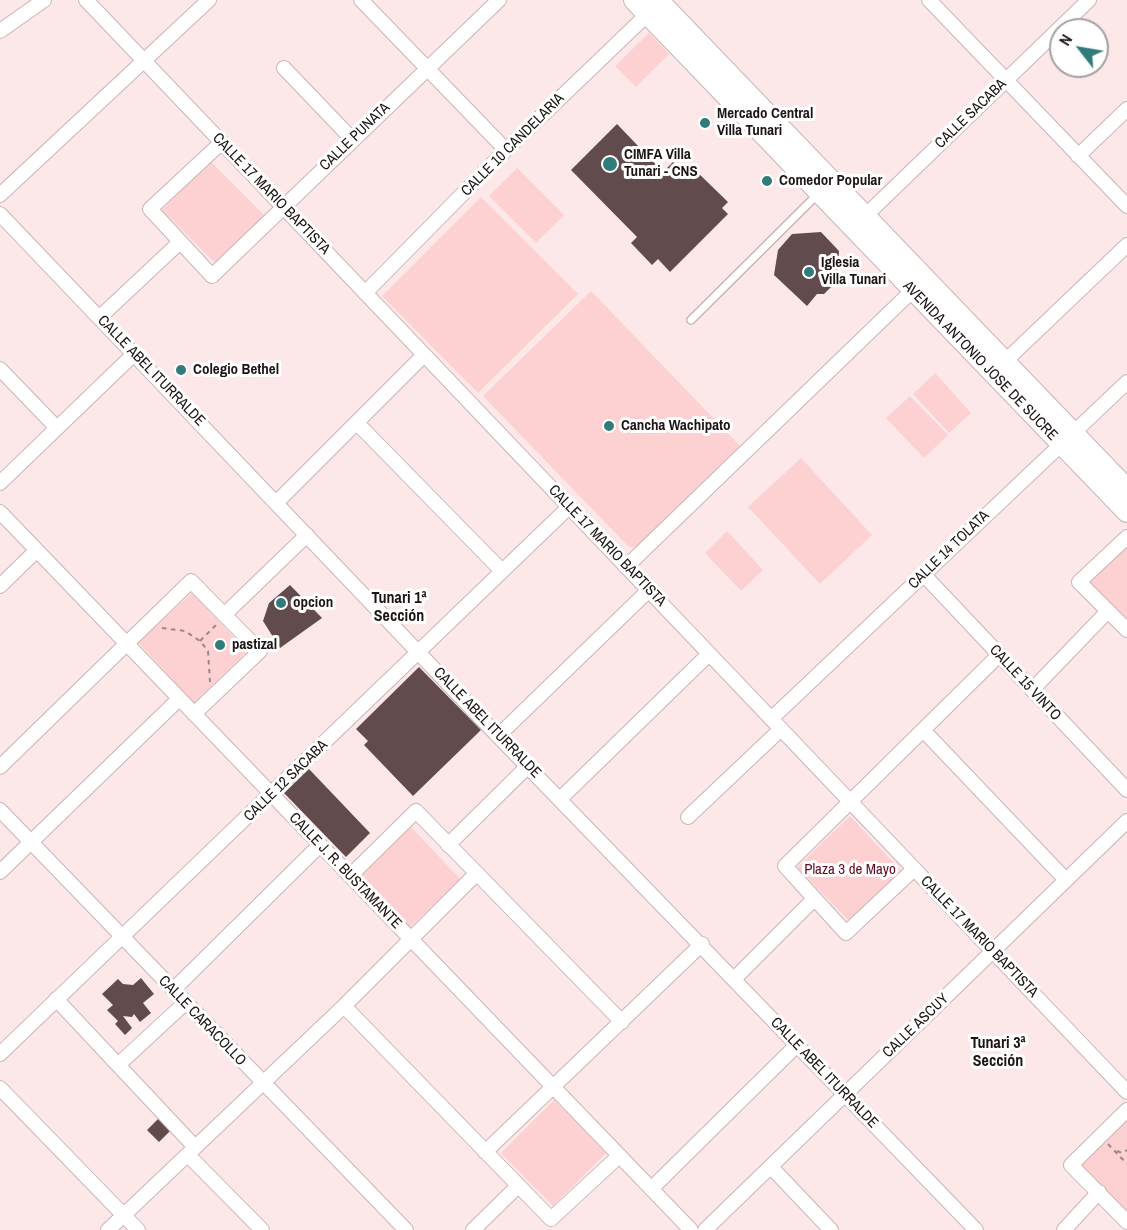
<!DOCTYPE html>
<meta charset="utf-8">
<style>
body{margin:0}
#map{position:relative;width:1127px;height:1230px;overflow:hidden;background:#fde8e9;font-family:"Archivo Narrow",sans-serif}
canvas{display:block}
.north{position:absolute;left:1049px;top:18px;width:60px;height:60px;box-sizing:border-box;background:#fff;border:2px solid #a5a1a1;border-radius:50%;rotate:301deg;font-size:16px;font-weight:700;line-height:24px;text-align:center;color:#1d1414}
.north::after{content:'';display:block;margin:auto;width:21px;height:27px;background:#327b7b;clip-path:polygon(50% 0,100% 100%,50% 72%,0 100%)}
</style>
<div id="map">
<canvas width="1127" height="1230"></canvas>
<div class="north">N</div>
</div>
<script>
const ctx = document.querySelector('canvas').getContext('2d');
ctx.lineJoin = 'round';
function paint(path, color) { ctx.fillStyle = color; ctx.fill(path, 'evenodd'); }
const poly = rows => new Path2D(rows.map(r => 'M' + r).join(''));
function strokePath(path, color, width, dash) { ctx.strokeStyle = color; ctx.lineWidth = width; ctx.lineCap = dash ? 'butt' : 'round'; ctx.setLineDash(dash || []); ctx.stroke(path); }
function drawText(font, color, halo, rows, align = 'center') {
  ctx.font = font + ' "Archivo Narrow",sans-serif'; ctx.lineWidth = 6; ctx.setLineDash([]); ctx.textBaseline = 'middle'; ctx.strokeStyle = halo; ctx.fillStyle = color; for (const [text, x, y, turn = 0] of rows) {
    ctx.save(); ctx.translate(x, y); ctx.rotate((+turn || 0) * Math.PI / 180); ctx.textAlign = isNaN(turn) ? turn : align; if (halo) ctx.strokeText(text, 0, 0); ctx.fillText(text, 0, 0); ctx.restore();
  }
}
const green = poly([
 [649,33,669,54,636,87,615,66],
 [210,161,266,217,218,266,162,210],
 [517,168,564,215,536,243,489,196],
 [481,197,578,294,478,393,382,296],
 [591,291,740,446,637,547,629,547,483,396],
 [935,373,971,413,949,433,913,394],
 [910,396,948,435,924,458,886,418],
 [801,458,872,535,820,584,748,507],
 [727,531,763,570,741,591,705,553],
 [1127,541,1127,626,1085,581],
 [192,593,247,651,194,703,138,642],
 [850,816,903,873,851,923,797,867],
 [411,827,460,879,407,930,358,877],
 [554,1100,606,1153,553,1206,501,1153],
 [1127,1116,1127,1214,1078,1163]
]);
const building = poly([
 [617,124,663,172,673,162,686,175,693,168,728,202,722,208,728,214,670,272,658,259,652,265,631,243,637,237,571,170],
 [821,232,839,251,837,281,824,294,817,294,807,306,774,275,778,250,792,234],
 [290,585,322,618,280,648,263,621,269,603],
 [419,667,481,730,413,796,364,745,368,741,356,729],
 [309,769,370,833,346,857,284,793],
 [141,978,154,994,143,1003,151,1013,140,1022,134,1014,132,1017,123,1016,132,1028,125,1035,115,1024,118,1021,107,1010,113,1005,102,994,118,979,123,984,133,985],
 [160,1117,172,1129,159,1142,147,1130]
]);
const path = poly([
 [162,628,185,631,200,641,208,651,210,682],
 [200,641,217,624],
 [1108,1144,1127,1164],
 [1117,1151,1122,1153,1127,1150]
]);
const lane = poly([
 [691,320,819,193]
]);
const street = poly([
 [86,0,1127,1092],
 [361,0,506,150],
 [929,0,1127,206],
 [0,31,44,0],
 [284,68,352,139],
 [222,142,150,209,212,276,499,0],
 [1078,156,1127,109],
 [0,195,209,0],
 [0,214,498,736,976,1230],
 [860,221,1089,0],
 [365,293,506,150,654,8],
 [100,317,180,242],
 [998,368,1127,245],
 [0,369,57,428],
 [357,423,502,571],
 [0,483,134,354],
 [276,503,424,355],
 [0,512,691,1230],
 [1127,537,1079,582,1127,630],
 [626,567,913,290],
 [924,575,1127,790],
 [0,586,36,551],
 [224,615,307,535],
 [1032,690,1108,611],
 [771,719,1127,382],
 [923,730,1066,880],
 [498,736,649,590],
 [0,767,191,581,260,651,194,714],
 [560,799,709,654],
 [0,810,406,1230],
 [688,817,781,729],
 [448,845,528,766],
 [914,869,846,933,785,866,999,655],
 [0,872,179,699],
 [350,876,416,811,622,1022],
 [735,978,813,900],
 [173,990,320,845],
 [56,999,195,1147],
 [344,1006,551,1219,619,1156],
 [0,1054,569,507],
 [119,1064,185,1003],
 [0,1088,138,1230],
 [1127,1110,1071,1165,1127,1222],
 [485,1152,702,944],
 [188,1155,262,1230],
 [771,1167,831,1230],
 [651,1189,797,1045],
 [108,1230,344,1006,476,874],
 [473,1230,518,1186],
 [705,1230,1127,821],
 [1064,1230,1099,1192]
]);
const secondary = poly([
 [634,0,1127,512],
 [658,0,1127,489]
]);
const markers = [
 [705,123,6,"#327b7b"],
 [610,164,8,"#327b7b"],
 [767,181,6,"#327b7b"],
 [809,272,6,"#327b7b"],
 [181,370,6,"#327b7b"],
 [609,426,6,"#327b7b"],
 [281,603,6,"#327b7b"],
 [220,645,6,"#327b7b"]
];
const poiNames = [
 ["Mercado Central",717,114],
 ["Villa Tunari",717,131],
 ["CIMFA Villa",624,155],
 ["Tunari - CNS",624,172],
 ["Comedor Popular",779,181],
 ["Iglesia",821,263],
 ["Villa Tunari",821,280],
 ["Colegio Bethel",193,370],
 ["Cancha Wachipato",621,426],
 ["opcion",293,603],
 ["pastizal",232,645]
];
const streetNames = [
 ["CALLE SACABA",971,114,-44],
 ["CALLE PUNATA",355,137,-44],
 ["CALLE 10 CANDELARIA",513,145,-45],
 ["CALLE 17 MARIO BAPTISTA",271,194,46],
 ["AVENIDA ANTONIO JOSE DE SUCRE",980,361,46],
 ["CALLE ABEL ITURRALDE",151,371,46],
 ["CALLE 17 MARIO BAPTISTA",607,546,46],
 ["CALLE 14 TOLATA",949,550,-44],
 ["CALLE 15 VINTO",1025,683,47],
 ["CALLE ABEL ITURRALDE",487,723,46],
 ["CALLE 12 SACABA",286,781,-44],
 ["CALLE J. R. BUSTAMANTE",345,871,46],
 ["CALLE 17 MARIO BAPTISTA",979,937,46],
 ["CALLE CARACOLLO",202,1021,46],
 ["CALLE ASCUY",916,1026,-44],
 ["CALLE ABEL ITURRALDE",824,1073,46]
];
const parkNames = [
 ["Plaza 3 de Mayo",850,870]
];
const neighbourhoodNames = [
 ["Tunari 1ª",399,599],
 ["Sección",399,617],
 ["Tunari 3ª",998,1044],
 ["Sección",998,1062]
];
paint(green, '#fdd0d2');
paint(building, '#614b4c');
strokePath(lane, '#ccb3b4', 10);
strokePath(street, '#ccb3b4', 16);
strokePath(secondary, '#ccb3b4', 22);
strokePath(path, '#99898a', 2, [4.5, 4.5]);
strokePath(lane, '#fff', 7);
strokePath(street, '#fff', 14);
strokePath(secondary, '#fff', 20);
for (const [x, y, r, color] of markers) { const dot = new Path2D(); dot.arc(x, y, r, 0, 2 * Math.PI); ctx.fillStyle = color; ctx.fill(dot); strokePath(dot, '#fff', 2); }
drawText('bold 15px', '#1d1414', '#fff', poiNames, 'left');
drawText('15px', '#1d1414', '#fff', streetNames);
drawText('15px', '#610a1f', '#fff', parkNames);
drawText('bold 16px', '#1d1414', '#fff', neighbourhoodNames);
</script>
